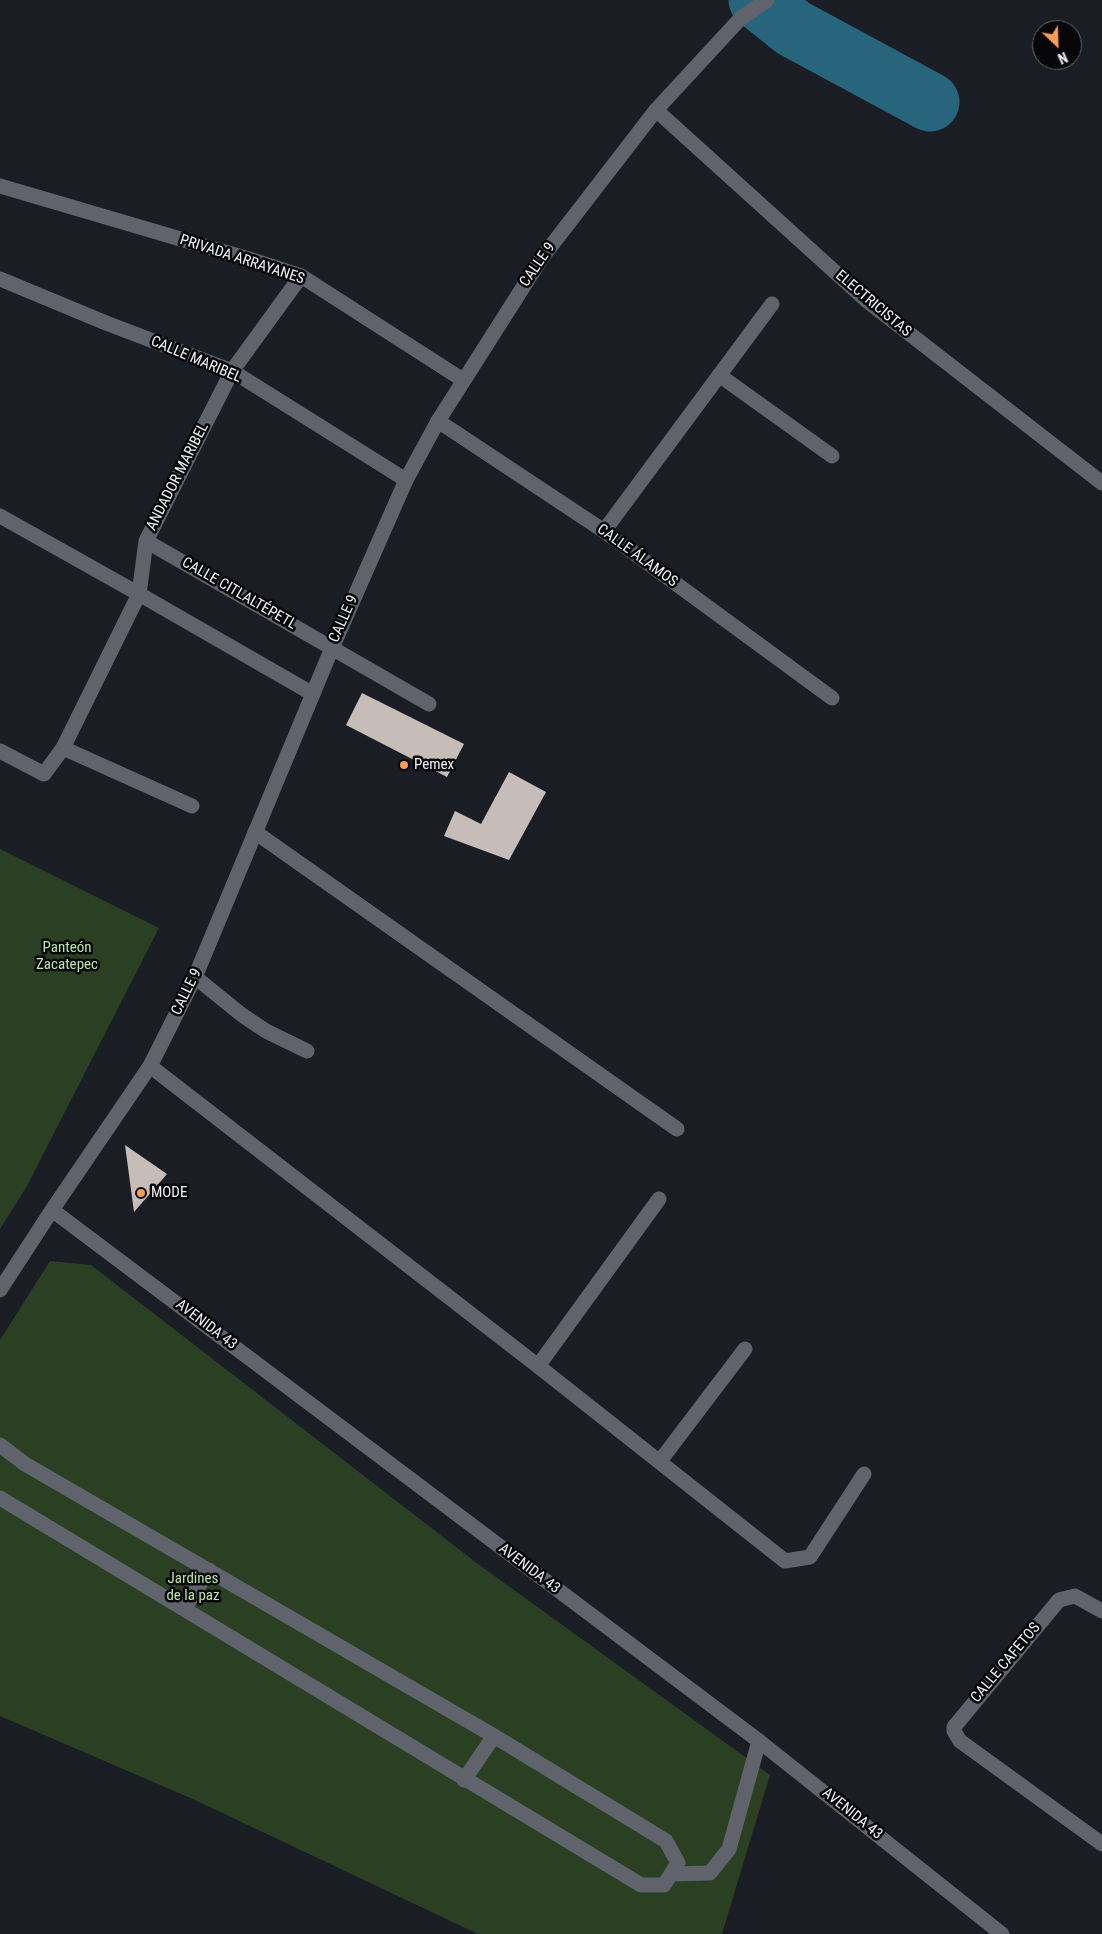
<!DOCTYPE html>
<meta charset="utf-8">
<style>
body{margin:0}
#map{position:relative;width:1102px;height:1934px;overflow:hidden;background:#1b1d24;font-family:"Roboto Condensed",sans-serif}
canvas{display:block}
.north{position:absolute;left:1032px;top:20px;width:50px;height:50px;box-sizing:border-box;background:#07070a;border:1px solid #646568;border-radius:50%;rotate:156deg;font-size:14px;font-weight:700;line-height:20px;text-align:center;color:#f0f1f6}
.north::after{content:'';display:block;margin:auto;width:18px;height:22px;background:#fc9d52;clip-path:polygon(50% 0,100% 100%,50% 72%,0 100%)}
</style>
<div id="map">
<canvas width="1102" height="1934"></canvas>
<div class="north">N</div>
</div>
<script>
const ctx = document.querySelector('canvas').getContext('2d');
ctx.lineJoin = 'round';
function paint(path, color) { ctx.fillStyle = color; ctx.fill(path, 'evenodd'); }
const poly = rows => new Path2D(rows.map(r => 'M' + r).join(''));
function strokePath(path, color, width, dash) { ctx.strokeStyle = color; ctx.lineWidth = width; ctx.lineCap = dash ? 'butt' : 'round'; ctx.setLineDash(dash || []); ctx.stroke(path); }
function drawText(font, color, halo, rows, align = 'center') {
  ctx.font = font + ' "Roboto Condensed",sans-serif'; ctx.lineWidth = 5; ctx.setLineDash([]); ctx.textBaseline = 'middle'; ctx.strokeStyle = halo; ctx.fillStyle = color; for (const [text, x, y, turn = 0] of rows) {
    ctx.save(); ctx.translate(x, y); ctx.rotate((+turn || 0) * Math.PI / 180); ctx.textAlign = isNaN(turn) ? turn : align; if (halo) ctx.strokeText(text, 0, 0); ctx.fillText(text, 0, 0); ctx.restore();
  }
}
const green = poly([
 [0,849,159,928,27,1186,0,1229],
 [50,1261,91,1265,478,1564,770,1775,722,1934,478,1934,195,1800,0,1716,0,1340]
]);
const river = poly([
 [758,0,793,28,930,102]
]);
const building = poly([
 [362,693,464,744,447,777,346,725],
 [509,772,546,792,509,860,444,836,455,811,481,824],
 [125,1145,167,1174,134,1212]
]);
const lane = poly([
 [0,1445,25,1464,494,1736,666,1841,678,1863,664,1885,641,1885,0,1498],
 [184,1609,209,1570],
 [464,1780,494,1736],
 [671,1874,710,1873,729,1849,759,1741]
]);
const street = poly([
 [656,110,866,300,1102,483],
 [0,186,252,260,301,276,463,380],
 [0,279,106,323,232,371,406,480],
 [719,375,832,456],
 [438,421,604,531,832,698],
 [0,516,139,594,313,694],
 [604,531,772,304],
 [146,541,429,704],
 [63,748,192,806],
 [0,751,44,774,63,748,139,594,146,541,232,371,301,276],
 [255,832,677,1129],
 [195,977,242,1015,266,1031,307,1051],
 [150,1066,538,1366,785,1561,810,1557,864,1474],
 [538,1366,659,1199],
 [660,1461,745,1349],
 [1102,1611,1075,1596,1059,1600,954,1727,954,1731,960,1741,1102,1844]
]);
const secondary = poly([
 [52,1210,759,1741,1002,1934],
 [0,1290,52,1210,150,1066,195,977,332,648,406,480,438,421,541,259,656,110,740,19,767,0]
]);
const markers = [
 [404,765,5,"#fc9d52"],
 [141,1193,5,"#fc9d52"]
];
const streetNames = [
 ["PRIVADA ARRAYANES",242,260,18],
 ["CALLE 9",538,265,-55],
 ["ELECTRICISTAS",873,304,40],
 ["CALLE MARIBEL",196,360,23],
 ["ANDADOR MARIBEL",178,477,-63],
 ["CALLE ÁLAMOS",637,556,36],
 ["CALLE CITLALTÉPETL",239,594,30],
 ["CALLE 9",344,619,-66],
 ["CALLE 9",187,992,-64],
 ["AVENIDA 43",206,1325,37],
 ["AVENIDA 43",529,1569,37],
 ["CALLE CAFETOS",1006,1663,-50],
 ["AVENIDA 43",852,1814,39]
];
const poiNames = [
 ["Pemex",414,765],
 ["MODE",151,1193]
];
const parkNames = [
 ["Panteón",67,948],
 ["Zacatepec",67,965],
 ["Jardines",193,1579],
 ["de la paz",193,1596]
];
paint(green, '#2b3f23');
strokePath(river, '#27657d', 59);
paint(building, '#c7bdb8');
strokePath(lane, '#60636c', 15);
strokePath(street, '#60636c', 15);
strokePath(secondary, '#60636c', 15);
for (const [x, y, r, color] of markers) { const dot = new Path2D(); dot.arc(x, y, r, 0, 2 * Math.PI); ctx.fillStyle = color; ctx.fill(dot); strokePath(dot, '#07070a', 2); }
drawText('15px', '#f0f1f6', '#07070a', streetNames);
drawText('15px', '#f0f1f6', '#07070a', poiNames, 'left');
drawText('15px', '#b6e7a3', '#07070a', parkNames);
</script>
